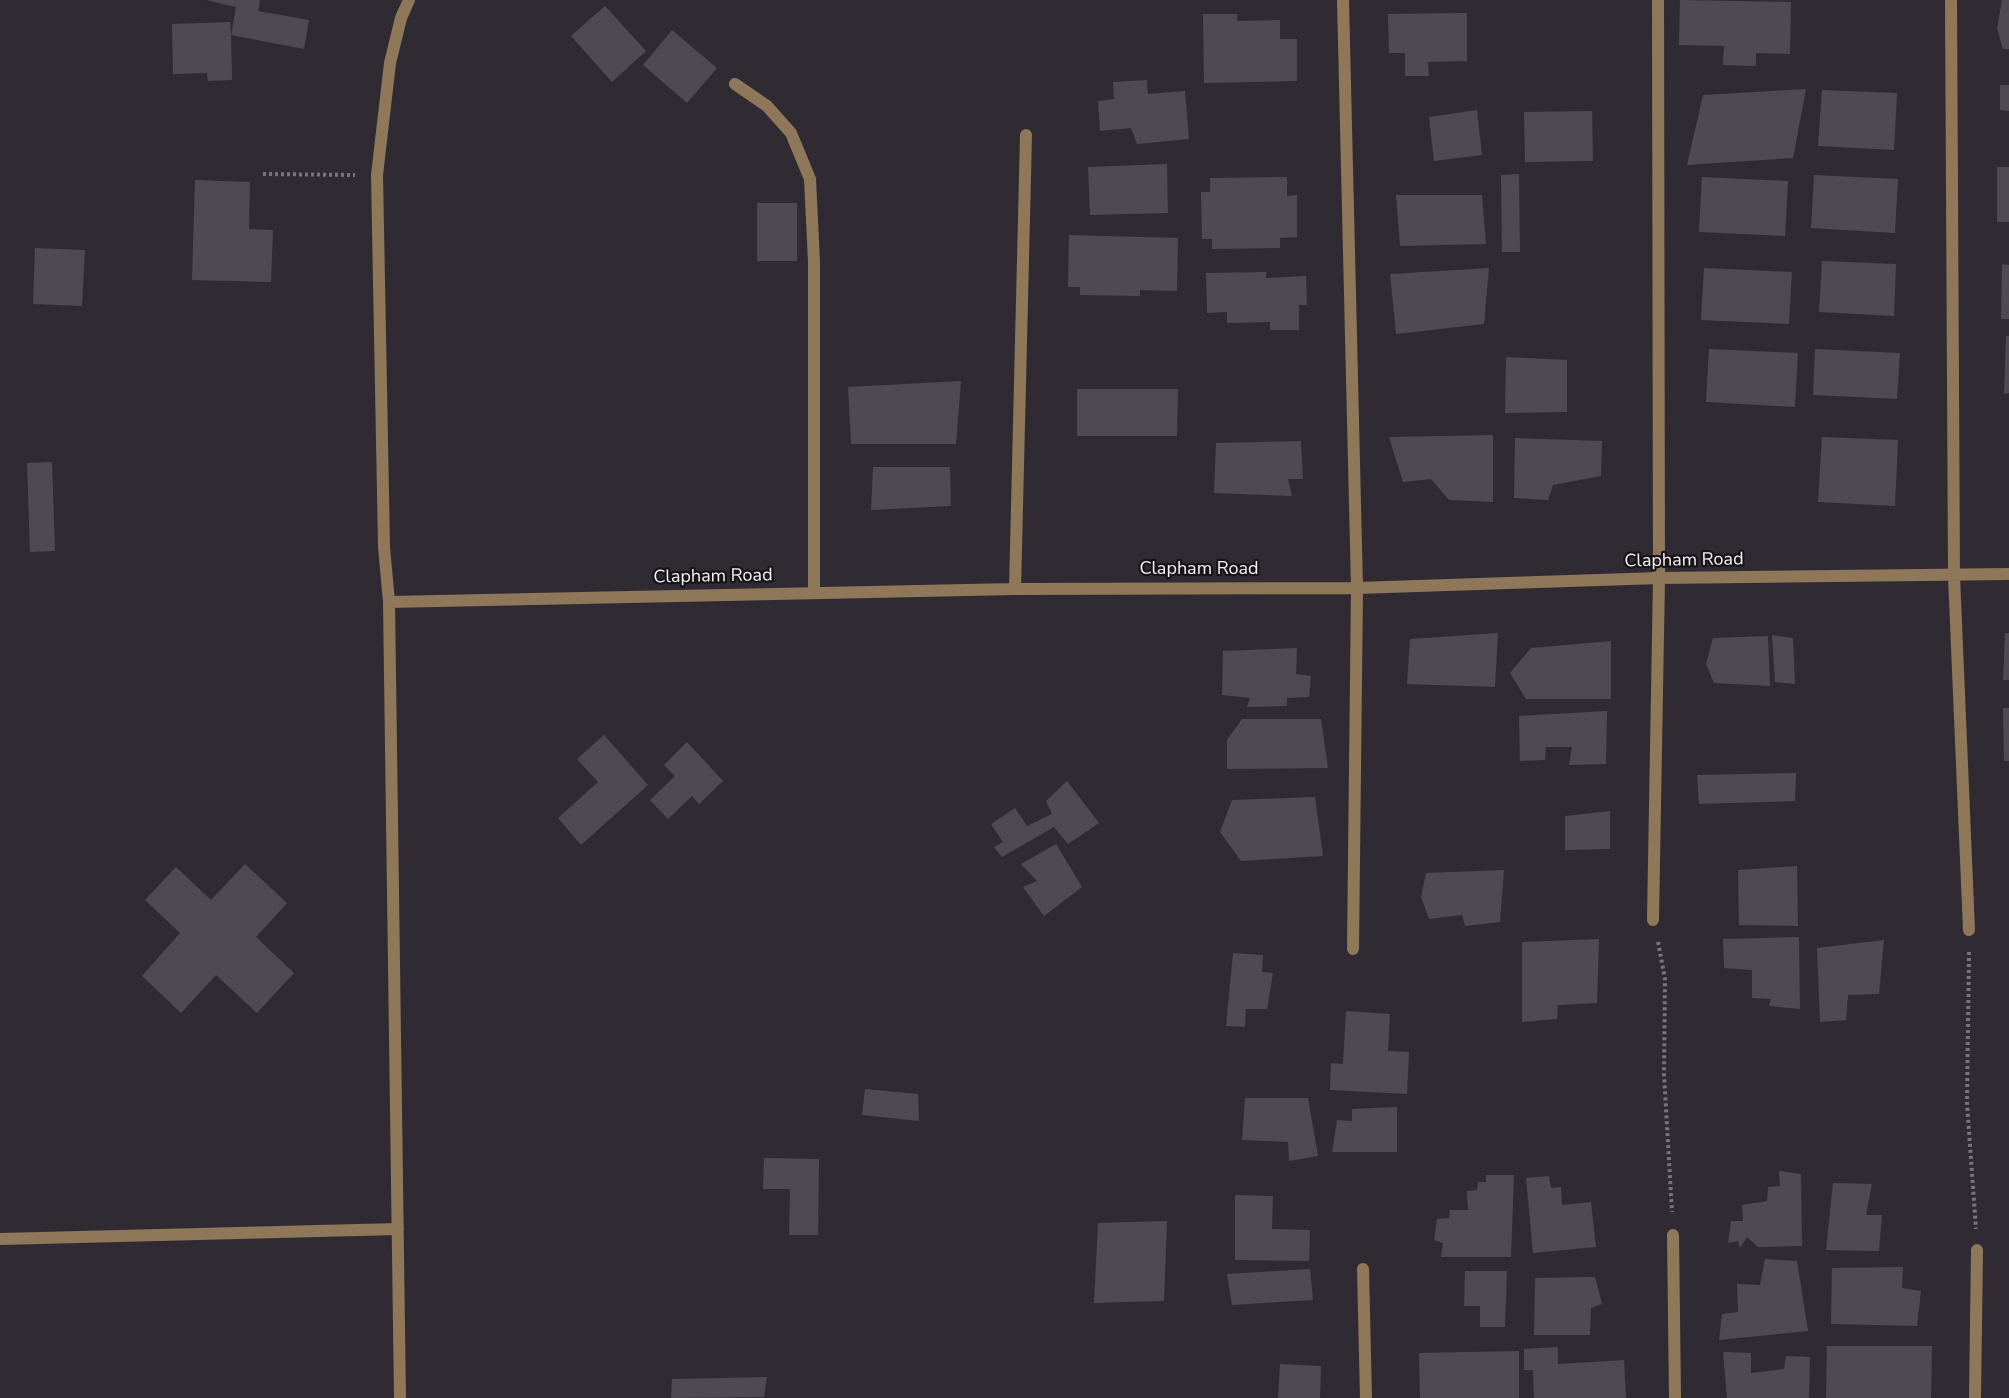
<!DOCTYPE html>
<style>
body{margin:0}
canvas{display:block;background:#302b32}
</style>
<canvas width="2009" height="1398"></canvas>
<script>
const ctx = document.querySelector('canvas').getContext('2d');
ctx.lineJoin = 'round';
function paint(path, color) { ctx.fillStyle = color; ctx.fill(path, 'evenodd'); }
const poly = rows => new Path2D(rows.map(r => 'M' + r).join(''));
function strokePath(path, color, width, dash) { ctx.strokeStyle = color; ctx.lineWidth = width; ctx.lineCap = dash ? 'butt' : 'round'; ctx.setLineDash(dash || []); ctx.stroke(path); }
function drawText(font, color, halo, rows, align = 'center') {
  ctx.font = font + ' "Nunito Sans",sans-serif'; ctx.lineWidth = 4.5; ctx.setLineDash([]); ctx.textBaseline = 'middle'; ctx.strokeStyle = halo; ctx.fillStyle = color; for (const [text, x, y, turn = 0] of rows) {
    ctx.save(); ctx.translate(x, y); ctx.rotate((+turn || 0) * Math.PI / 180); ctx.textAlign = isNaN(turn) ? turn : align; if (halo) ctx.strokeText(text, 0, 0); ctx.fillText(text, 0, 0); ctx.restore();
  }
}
const building = poly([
 [206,0,260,0,258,11,309,20,304,49,231,35,232,80,208,81,207,73,173,74,172,24,230,22,231,35,236,7],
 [1680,0,1791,2,1790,54,1756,53,1756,66,1723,65,1724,46,1679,45],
 [2002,0,2009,0,2009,49,2003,49,1997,28],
 [605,6,646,51,612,82,571,36],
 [1467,13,1467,61,1428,62,1429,76,1405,76,1405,53,1389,53,1388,14],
 [1203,14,1237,14,1237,21,1280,20,1280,39,1297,39,1297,81,1204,83],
 [672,30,717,68,687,103,643,65],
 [1147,80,1148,94,1185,91,1189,139,1137,144,1131,128,1100,131,1098,101,1114,99,1113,82],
 [2000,85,2009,85,2009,111,2000,110],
 [1806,89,1793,158,1687,165,1703,95],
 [1822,90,1897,93,1894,150,1818,146],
 [1477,110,1482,155,1434,161,1429,117],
 [1592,111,1593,161,1525,162,1524,112],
 [1167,164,1168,213,1090,215,1088,167],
 [1997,167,2009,167,2009,222,1997,222],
 [1519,174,1520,252,1502,252,1501,175],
 [1814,175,1898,179,1895,233,1811,228],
 [1287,177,1287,196,1297,195,1297,237,1280,238,1280,248,1212,249,1212,239,1202,239,1201,192,1210,192,1210,178],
 [1702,177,1788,181,1785,236,1699,232],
 [195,180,250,182,249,229,273,230,271,282,192,280],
 [1396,195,1482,195,1486,244,1400,246],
 [757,203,797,203,797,261,757,261],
 [1069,235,1178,238,1177,291,1140,290,1140,296,1080,295,1080,287,1068,287],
 [35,248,85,250,82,306,33,304],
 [1822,261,1896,264,1894,316,1819,312],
 [2002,264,2009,265,2009,319,2001,319],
 [1489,268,1484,324,1396,334,1390,274],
 [1704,268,1792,272,1789,324,1701,320],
 [1266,272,1266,278,1306,276,1307,305,1299,305,1299,330,1270,330,1270,322,1227,323,1227,312,1207,313,1206,273],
 [2006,336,2009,336,2009,393,2004,394],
 [1709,349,1798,353,1795,407,1706,402],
 [1815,349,1900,353,1897,399,1813,395],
 [1506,357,1567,360,1567,412,1505,413],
 [961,381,956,444,851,444,848,387],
 [1077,389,1178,389,1177,436,1077,436],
 [1493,435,1493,502,1449,500,1431,479,1403,482,1389,437],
 [1822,437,1898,440,1895,506,1818,502],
 [1515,438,1602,441,1601,476,1553,485,1548,500,1514,498],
 [1301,441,1303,479,1288,479,1292,496,1214,493,1216,443],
 [52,462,55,551,30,552,27,463],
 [873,467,950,467,951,506,871,510],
 [1498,633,1495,687,1407,684,1410,639],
 [2005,633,2009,633,2009,680,2003,680],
 [1772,635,1793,638,1795,684,1775,682],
 [1768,636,1770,686,1714,683,1706,664,1713,638],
 [1611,641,1611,699,1526,699,1510,673,1531,648],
 [1297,648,1296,674,1311,676,1309,697,1287,698,1287,706,1247,707,1250,698,1222,695,1223,651],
 [2003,708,2009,708,2009,761,2004,761],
 [1607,711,1606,764,1569,765,1572,747,1546,747,1545,760,1520,761,1519,716],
 [1242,719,1321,719,1328,768,1227,769,1227,740],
 [604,735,648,785,581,845,558,818,598,782,577,759],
 [687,742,723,781,699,804,692,796,668,819,650,800,675,776,664,765],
 [1796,773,1795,801,1699,804,1697,775],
 [1067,781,1099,823,1068,844,1054,827,1002,857,994,847,1003,842,991,824,1015,808,1027,826,1052,814,1046,801],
 [1315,797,1323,856,1241,861,1220,832,1232,800],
 [1610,811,1610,849,1565,850,1565,816],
 [1056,844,1082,887,1044,916,1023,887,1037,881,1021,864],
 [245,864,287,903,256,937,294,973,257,1013,216,975,181,1013,142,976,180,933,145,900,176,867,211,900],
 [1797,866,1798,926,1739,925,1738,870],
 [1504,870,1500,922,1465,926,1462,915,1429,919,1421,897,1426,873],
 [1799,937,1800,1009,1769,1006,1771,999,1752,998,1752,970,1724,968,1723,939],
 [1599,939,1597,1003,1558,1005,1557,1019,1522,1022,1522,942],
 [1884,940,1879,994,1848,995,1846,1020,1820,1022,1817,948],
 [1233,953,1263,955,1262,972,1273,973,1267,1009,1246,1009,1245,1027,1226,1026],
 [1346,1011,1390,1014,1388,1051,1409,1052,1407,1094,1330,1090,1331,1063,1343,1064],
 [865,1089,918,1094,919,1121,862,1115],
 [1245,1098,1308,1098,1318,1156,1289,1161,1288,1142,1242,1140],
 [1397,1107,1397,1152,1332,1152,1337,1120,1352,1121,1352,1109],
 [764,1158,819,1159,818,1235,789,1235,790,1189,763,1189],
 [1779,1171,1801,1174,1802,1246,1758,1247,1747,1237,1740,1248,1738,1241,1728,1243,1731,1221,1743,1221,1742,1205,1767,1201,1768,1187,1780,1186],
 [1486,1175,1514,1175,1511,1257,1441,1257,1443,1243,1434,1240,1437,1219,1449,1218,1450,1210,1468,1210,1467,1191,1477,1190,1478,1182,1486,1182],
 [1549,1176,1551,1188,1561,1187,1562,1205,1591,1202,1596,1247,1533,1253,1526,1178],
 [1833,1183,1872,1184,1866,1215,1882,1215,1879,1251,1826,1250],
 [1235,1195,1273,1196,1272,1229,1310,1230,1309,1261,1235,1260],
 [1167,1221,1164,1301,1094,1303,1098,1223],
 [1765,1259,1797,1261,1808,1331,1719,1340,1722,1314,1738,1312,1737,1284,1760,1285],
 [1903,1267,1902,1288,1921,1291,1917,1326,1831,1324,1832,1268],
 [1310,1269,1313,1300,1232,1305,1227,1274],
 [1465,1271,1507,1271,1505,1327,1480,1327,1480,1306,1464,1306],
 [1595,1277,1602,1304,1591,1308,1590,1335,1534,1335,1535,1278],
 [1827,1346,1932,1346,1931,1398,1826,1398],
 [1558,1347,1558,1364,1624,1360,1626,1398,1534,1398,1533,1370,1524,1370,1524,1349],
 [1519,1351,1519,1398,1420,1398,1419,1353],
 [1723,1352,1751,1353,1751,1373,1784,1369,1786,1356,1810,1357,1809,1398,1727,1398],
 [1280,1364,1321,1366,1320,1398,1278,1398],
 [767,1377,764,1397,671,1398,672,1379]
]);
const path = poly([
 [263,174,355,175],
 [1658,942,1665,979,1664,1074,1672,1212],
 [1969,952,1967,1103,1976,1229]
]);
const lane = poly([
 [735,84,767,106,791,133,810,179,814,262,814,593]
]);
const street = poly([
 [1343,0,1357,588,1353,949],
 [1951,0,1954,576,1969,930],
 [1015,589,1026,135],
 [389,602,1015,589,1357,588,1659,578,2009,574],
 [1653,920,1659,578,1658,0],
 [1673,1235,1675,1398],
 [0,1239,398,1229],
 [1363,1269,1366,1398],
 [400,1398,389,602,384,547,377,175,390,63,401,18,409,0],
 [1975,1398,1977,1250]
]);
const streetNames = [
 ["Clapham Road",1684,561,-1],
 ["Clapham Road",1199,570],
 ["Clapham Road",713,577,-1]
];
paint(building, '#4f4952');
strokePath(path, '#79747b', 4, [3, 3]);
strokePath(lane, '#8f775a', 12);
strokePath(street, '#8f775a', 12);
drawText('18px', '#f5f1f6', '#171418', streetNames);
</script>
